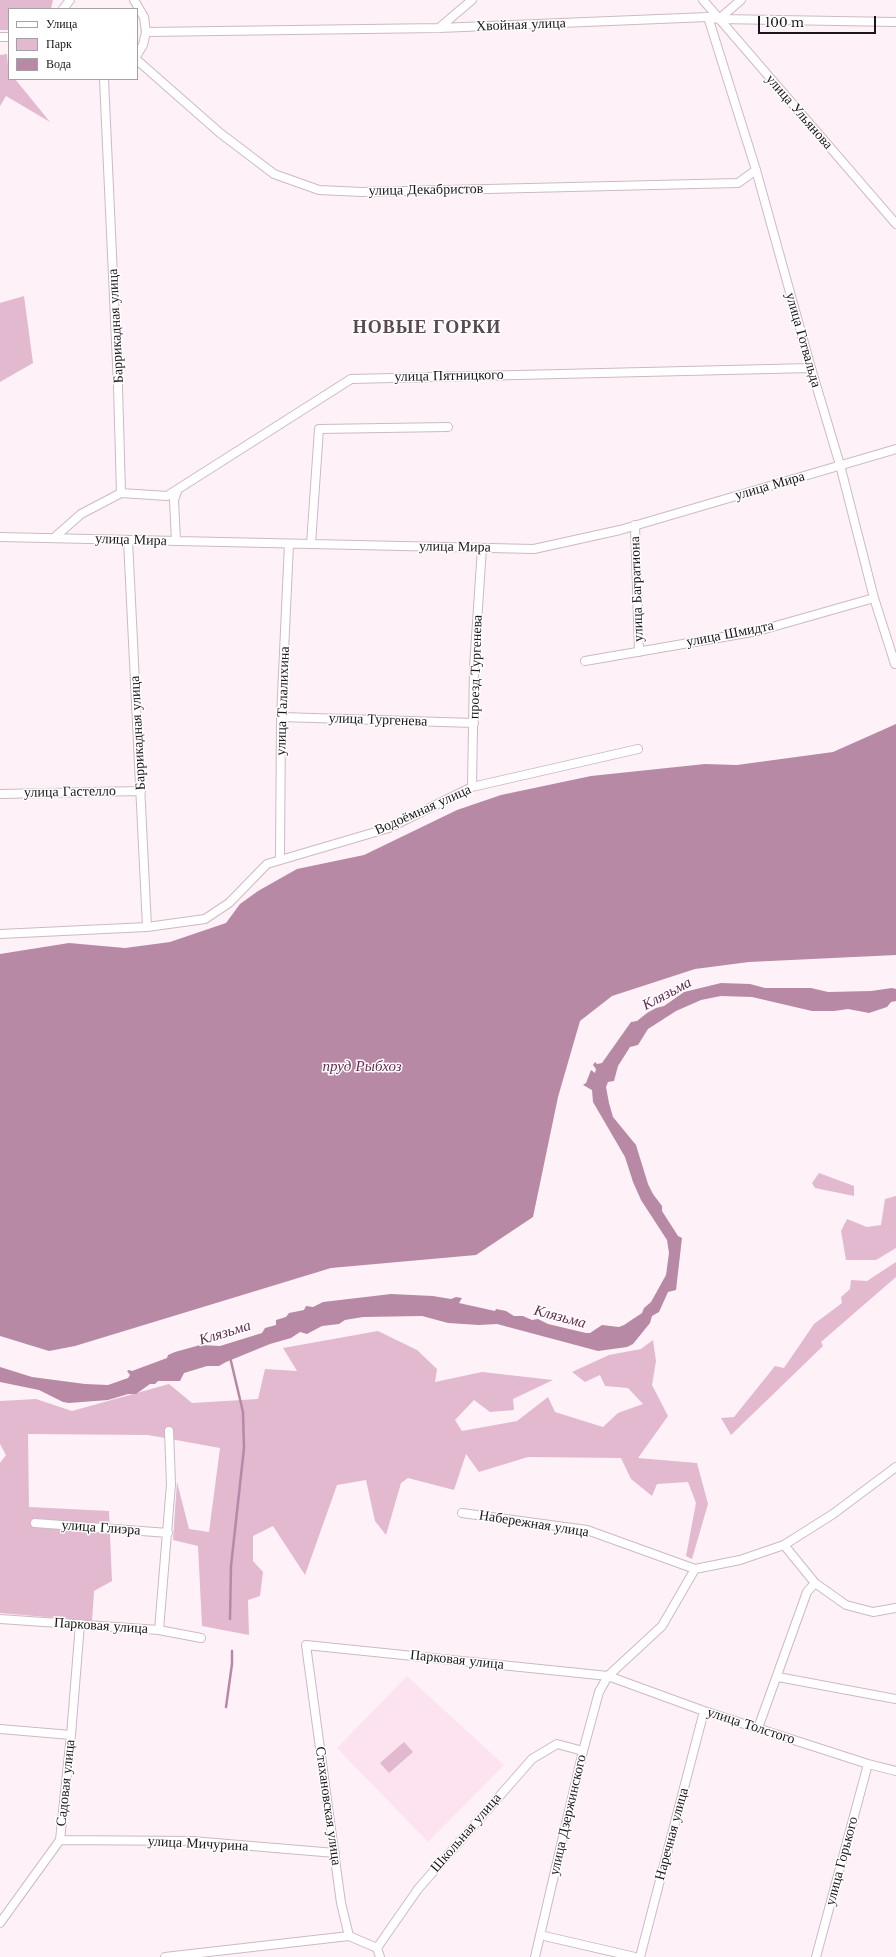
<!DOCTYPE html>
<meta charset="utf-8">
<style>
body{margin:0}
#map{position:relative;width:896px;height:1957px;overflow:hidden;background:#fef2f8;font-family:"Libre Baskerville",serif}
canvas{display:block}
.legend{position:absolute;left:8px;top:8px;width:130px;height:72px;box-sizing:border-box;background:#fff;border:1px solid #a4a1a3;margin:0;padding:5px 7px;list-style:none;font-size:12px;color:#1c1519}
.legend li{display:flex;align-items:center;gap:8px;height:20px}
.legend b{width:20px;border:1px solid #a4a1a3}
.scale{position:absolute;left:758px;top:16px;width:118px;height:18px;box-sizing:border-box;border:2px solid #1c1519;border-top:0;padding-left:5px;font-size:12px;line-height:14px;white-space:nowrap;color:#1c1519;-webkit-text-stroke:3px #fff;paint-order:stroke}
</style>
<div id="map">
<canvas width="896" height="1957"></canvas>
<ul class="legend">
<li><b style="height:5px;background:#fff"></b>Улица</li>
<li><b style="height:11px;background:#e2b9cf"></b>Парк</li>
<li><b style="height:11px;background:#b889a4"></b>Вода</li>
</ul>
<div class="scale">100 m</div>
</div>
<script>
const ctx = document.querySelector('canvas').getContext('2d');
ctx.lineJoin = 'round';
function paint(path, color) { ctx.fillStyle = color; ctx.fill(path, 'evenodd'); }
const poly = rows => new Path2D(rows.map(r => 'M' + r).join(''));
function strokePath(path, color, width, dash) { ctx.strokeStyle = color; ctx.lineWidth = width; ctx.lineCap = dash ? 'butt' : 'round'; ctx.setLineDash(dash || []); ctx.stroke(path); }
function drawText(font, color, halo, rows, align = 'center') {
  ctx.font = font + ' "Libre Baskerville",serif'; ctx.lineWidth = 3; ctx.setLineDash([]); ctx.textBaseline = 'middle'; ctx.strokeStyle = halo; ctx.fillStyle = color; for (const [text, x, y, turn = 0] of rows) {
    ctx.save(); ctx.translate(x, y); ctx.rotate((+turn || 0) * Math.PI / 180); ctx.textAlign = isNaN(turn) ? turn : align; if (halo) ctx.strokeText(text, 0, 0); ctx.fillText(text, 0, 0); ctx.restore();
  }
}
const built = poly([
 [407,1676,504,1765,428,1842,337,1748]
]);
const green = poly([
 [0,0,53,0,51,9,9,9,9,30,0,30],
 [7,54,9,79,15,79,50,122,6,96,0,106,0,55],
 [24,296,33,363,0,382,0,303],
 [819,1173,854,1186,854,1196,815,1188,812,1183],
 [896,1196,896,1248,876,1260,846,1260,841,1231,847,1219,867,1227,881,1225,885,1199],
 [896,1262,896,1277,821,1342,823,1346,731,1435,721,1418,734,1417,775,1366,784,1368,814,1324,842,1303,841,1297,850,1289,851,1280,867,1281],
 [378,1331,417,1350,437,1369,435,1382,482,1372,553,1380,513,1399,514,1410,490,1412,474,1400,455,1420,462,1431,517,1421,548,1397,555,1412,603,1427,618,1413,643,1404,628,1388,605,1386,600,1375,585,1382,572,1372,609,1355,641,1349,653,1340,656,1361,652,1385,668,1416,638,1458,697,1463,708,1504,692,1559,686,1556,696,1503,688,1482,657,1484,652,1496,631,1479,621,1458,528,1457,479,1472,466,1454,454,1490,408,1478,401,1483,386,1535,375,1521,366,1480,337,1485,305,1575,273,1526,253,1536,253,1561,263,1572,260,1596,248,1600,249,1635,202,1626,198,1546,173,1540,177,1482,189,1529,209,1532,220,1448,148,1435,28,1434,29,1507,109,1511,112,1581,94,1591,92,1621,0,1613,0,1463,6,1455,0,1444,0,1401,36,1399,72,1411,169,1384,192,1403,258,1399,265,1369,297,1371,283,1348],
 [404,1742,413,1752,389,1773,380,1763]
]);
const water = poly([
 [896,724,896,955,749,962,695,969,612,996,580,1021,558,1097,533,1217,476,1255,331,1268,75,1346,49,1351,0,1336,0,954,69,943,125,948,170,942,226,923,240,904,258,891,297,869,364,855,457,810,501,795,591,776,705,764,737,765,833,752],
 [721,983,750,984,765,988,811,988,828,992,871,991,892,988,896,989,896,1001,891,1002,887,1007,869,1013,848,1009,834,1011,812,1011,752,997,721,996,701,1000,676,1011,648,1029,638,1045,630,1047,618,1066,614,1081,608,1082,606,1087,609,1103,613,1117,636,1145,648,1184,653,1194,662,1206,662,1211,678,1236,682,1238,676,1290,668,1292,659,1312,652,1316,650,1323,633,1344,627,1347,598,1351,497,1324,479,1325,448,1323,422,1316,363,1317,345,1320,339,1324,322,1326,307,1334,300,1332,291,1338,270,1344,226,1362,219,1366,207,1366,184,1373,180,1381,158,1381,155,1384,150,1384,136,1394,128,1394,108,1400,69,1403,63,1402,39,1390,0,1382,0,1367,32,1377,85,1384,108,1385,128,1378,130,1375,127,1371,129,1370,132,1371,167,1358,168,1355,175,1352,200,1345,220,1346,262,1333,265,1328,276,1325,276,1320,286,1317,289,1313,304,1310,306,1306,313,1307,323,1302,391,1294,433,1296,451,1299,456,1297,462,1298,459,1303,495,1311,496,1309,506,1311,514,1316,523,1316,532,1320,538,1319,548,1324,586,1333,590,1333,602,1325,619,1327,624,1325,642,1313,644,1308,651,1302,666,1275,669,1253,667,1240,641,1200,633,1182,625,1157,593,1102,592,1090,583,1085,586,1083,591,1070,595,1073,596,1069,593,1065,595,1062,597,1064,602,1063,631,1022,637,1021,647,1013,656,1008,664,1006,684,992]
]);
const stream = poly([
 [230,1619,231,1566,244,1448,243,1412,230,1357],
 [226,1707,232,1664,232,1651]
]);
const minor = poly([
 [134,0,144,17,146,32,143,45,137,55],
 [703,0,896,224],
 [63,9,70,0],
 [708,17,756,170,811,368,840,465,874,598,895,664],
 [719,19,741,0],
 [439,28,472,0],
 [146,32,439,28,708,17,719,19,896,22],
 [0,37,9,37],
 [137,60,220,133,274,174,319,190,362,192,738,183,756,170],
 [104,79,118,386,121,493],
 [635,525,639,652],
 [0,537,534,549,620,530,896,449],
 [55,537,81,514,121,493,167,496,351,379,811,368],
 [128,540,147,927],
 [176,541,174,500,178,489],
 [311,544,319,429,448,427],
 [585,661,758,631,874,598],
 [281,717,474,723],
 [472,787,474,667,482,548],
 [0,794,141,791],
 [280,859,281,717,289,544],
 [0,934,147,927,205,919,229,903,267,864,389,828,472,787,638,749],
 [462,1513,587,1530,695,1569],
 [35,1523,168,1533],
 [784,1545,815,1583,846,1605,873,1612,896,1608],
 [695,1569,740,1560,784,1545,833,1514,896,1467],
 [0,1619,159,1630,201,1638],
 [159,1630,171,1484,169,1431],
 [778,1677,896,1699],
 [758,1728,807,1592,815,1583],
 [0,1729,71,1735],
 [60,1840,192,1841,335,1853],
 [0,1923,60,1840,71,1735,80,1624],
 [540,1935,635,1957],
 [377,1948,349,1936,341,1903,306,1645,608,1676,704,1711,868,1764,896,1771],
 [377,1948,418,1889,532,1759,557,1744,583,1751],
 [377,1948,380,1957],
 [165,1957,349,1936],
 [535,1957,583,1751,599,1692,608,1676,662,1626,695,1569],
 [640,1957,704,1711],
 [816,1957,868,1764]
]);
const streetNames = [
 ["Хвойная улица",521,25,-2],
 ["улица Ульянова",799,112,49],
 ["улица Декабристов",426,190,-1],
 ["Баррикадная улица",116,326,-93],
 ["улица Готвальда",803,340,74],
 ["улица Пятницкого",449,376,-1],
 ["улица Мира",770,486,-16],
 ["улица Мира",131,540,2],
 ["улица Мира",455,547,1],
 ["улица Багратиона",637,589,-92],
 ["улица Шмидта",730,634,-11],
 ["проезд Тургенева",476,667,-88],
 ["улица Талалихина",283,701,-88],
 ["улица Тургенева",378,720,2],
 ["Баррикадная улица",138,733,-93],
 ["улица Гастелло",70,792,-1],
 ["Водоёмная улица",423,810,-24],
 ["Набережная улица",534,1524,9],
 ["улица Глиэра",101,1528,4],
 ["Парковая улица",101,1626,4],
 ["Парковая улица",457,1660,6],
 ["улица Толстого",751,1726,18],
 ["Садовая улица",66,1783,-84],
 ["Стахановская улица",328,1806,82],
 ["улица Дзержинского",568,1815,-77],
 ["Школьная улица",466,1833,-49],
 ["Наречная улица",672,1834,-75],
 ["улица Мичурина",198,1844,3],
 ["улица Горького",842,1861,-75]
];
const waterNames = [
 ["Клязьма",667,994,-28],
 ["пруд Рыбхоз",362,1067],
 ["Клязьма",560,1317,15],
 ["Клязьма",225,1333,-17]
];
const districtNames = [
 ["НОВЫЕ ГОРКИ",427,328]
];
paint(built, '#fde2f0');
paint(green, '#e2b9cf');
paint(water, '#b889a4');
strokePath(stream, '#b889a4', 2.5);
strokePath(minor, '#cdb9c4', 10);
strokePath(minor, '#fff', 8);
drawText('14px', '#1c1519', '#fff', streetNames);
drawText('italic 15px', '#652a4f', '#fff', waterNames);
ctx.letterSpacing = '1px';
drawText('bold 18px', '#594951', '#fff', districtNames);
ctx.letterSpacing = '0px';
</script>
